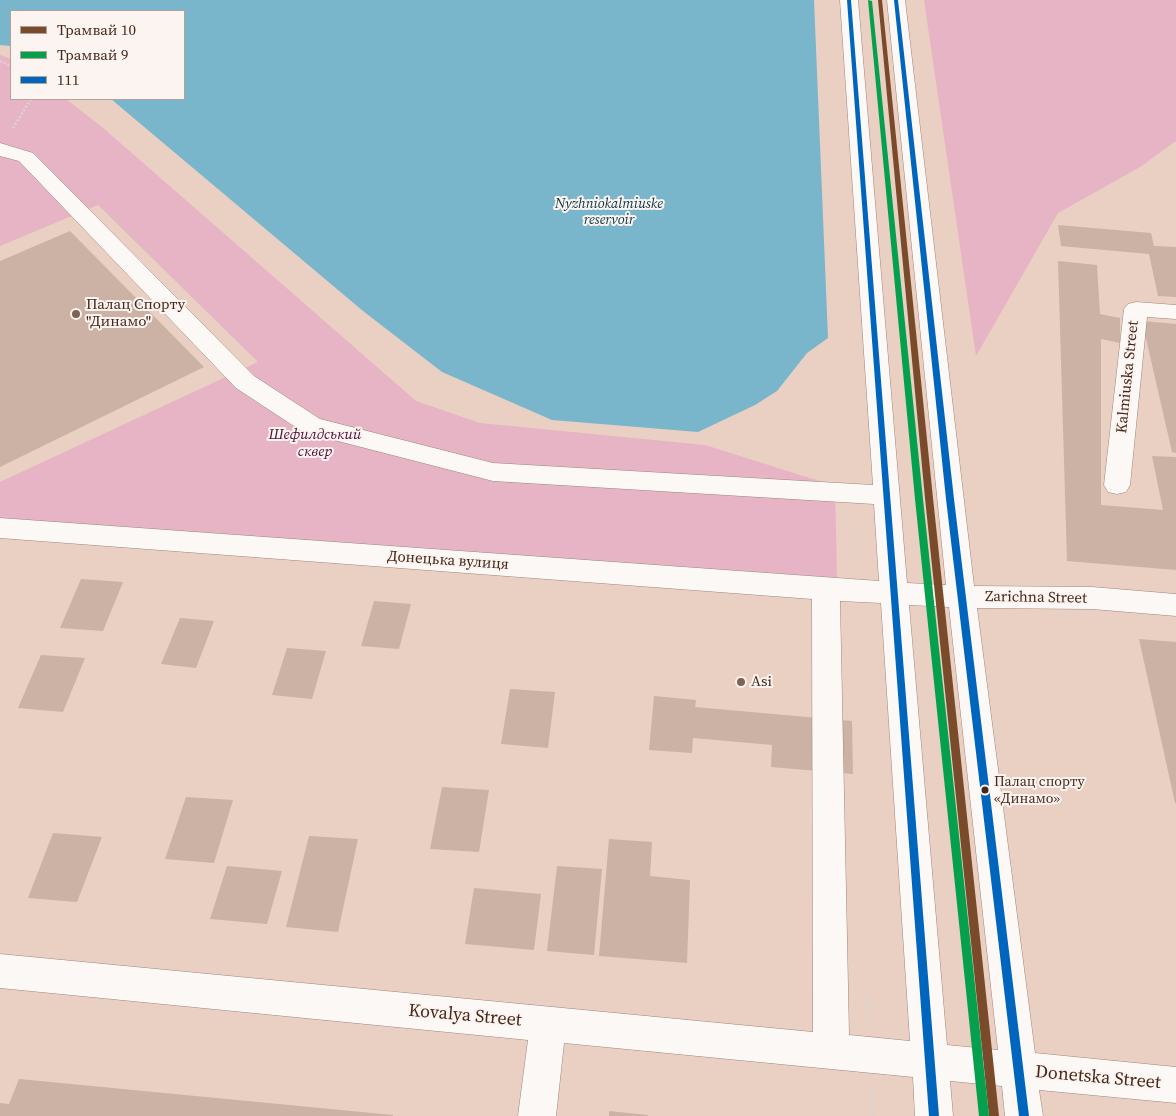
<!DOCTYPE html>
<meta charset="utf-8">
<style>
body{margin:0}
#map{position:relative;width:1176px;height:1116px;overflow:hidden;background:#eacfc3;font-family:"Source Serif 4",serif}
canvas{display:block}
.legend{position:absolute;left:10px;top:10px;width:175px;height:90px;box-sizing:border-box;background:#fcf4f0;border:1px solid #b3a29a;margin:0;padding:6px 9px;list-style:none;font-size:15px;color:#46281a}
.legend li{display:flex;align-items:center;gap:10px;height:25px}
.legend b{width:25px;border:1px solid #b3a29a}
</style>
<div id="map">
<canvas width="1176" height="1116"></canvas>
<ul class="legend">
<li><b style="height:6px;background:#7a4b2a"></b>Трамвай 10</li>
<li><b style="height:6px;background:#04a04e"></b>Трамвай 9</li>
<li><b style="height:6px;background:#0065bd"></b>111</li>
</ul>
</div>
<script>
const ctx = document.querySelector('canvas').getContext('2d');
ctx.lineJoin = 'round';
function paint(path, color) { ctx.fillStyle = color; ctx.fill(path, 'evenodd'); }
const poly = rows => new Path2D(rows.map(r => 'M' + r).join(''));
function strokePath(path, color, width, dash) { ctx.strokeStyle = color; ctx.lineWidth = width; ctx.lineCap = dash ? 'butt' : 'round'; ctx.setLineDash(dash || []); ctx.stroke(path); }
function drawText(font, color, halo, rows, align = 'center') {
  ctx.font = font + ' "Source Serif 4",serif'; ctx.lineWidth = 4; ctx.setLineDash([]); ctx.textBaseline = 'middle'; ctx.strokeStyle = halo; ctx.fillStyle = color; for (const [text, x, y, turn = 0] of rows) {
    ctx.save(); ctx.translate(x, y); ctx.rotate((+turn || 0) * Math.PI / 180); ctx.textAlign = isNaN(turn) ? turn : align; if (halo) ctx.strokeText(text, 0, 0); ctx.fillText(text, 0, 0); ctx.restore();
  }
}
const green = poly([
 [924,0,1176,0,1176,141,1140,167,1058,213,976,356],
 [0,55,11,59,11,99,66,99,102,127,416,401,480,423,705,445,835,486,837,578,0,519,0,482,258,362,98,205,0,246]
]);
const water = poly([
 [0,0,814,0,828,338,807,353,777,391,755,405,698,432,552,420,442,372,363,311,111,99,184,99,184,11,11,11,11,46,0,45]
]);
const building = poly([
 [1058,225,1151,233,1154,246,1176,247,1176,297,1158,296,1149,254,1061,246],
 [70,231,204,367,0,467,0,261],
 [1058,261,1097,265,1100,314,1120,318,1120,343,1101,339,1101,505,1163,510,1152,456,1176,457,1176,570,1067,561],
 [1142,321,1176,324,1176,453,1172,452],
 [81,579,123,582,103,631,60,628],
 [374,601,411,604,399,649,361,646],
 [180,618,214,621,196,668,161,664],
 [1139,639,1176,642,1176,803,1175,803],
 [287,648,326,651,312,699,272,695],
 [41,655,85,658,63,712,18,708],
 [510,689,555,692,548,748,501,744],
 [654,696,696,700,695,707,852,721,853,774,771,767,772,745,693,738,692,753,649,750],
 [442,787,489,790,479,852,430,849],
 [186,797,233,800,214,863,165,859],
 [53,833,102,837,77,902,28,898],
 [309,836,358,839,338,932,286,927],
 [609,839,652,842,650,876,690,880,687,963,599,956],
 [227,866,282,871,267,924,210,919],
 [557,866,602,869,594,955,547,951],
 [474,888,541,894,534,950,465,944],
 [19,1079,393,1115,393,1116,0,1116,0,1103,9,1104],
 [609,1111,648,1115,648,1116,609,1116]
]);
const pathFar2 = poly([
 [0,61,11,66],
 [13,128,31,99]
]);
const pathFar1 = poly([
 [853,519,854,563]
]);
const path = poly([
 [868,999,869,1020],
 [872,1089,873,1116]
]);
const minor = poly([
 [840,0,858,0,907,583,946,585,887,0,905,0,974,586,1092,587,1176,594,1176,616,1092,609,977,608,1035,1053,1176,1067,1176,1103,1039,1090,1043,1116,1005,1116,1002,1086,950,1081,953,1116,915,1116,913,1077,564,1043,556,1116,518,1116,528,1040,0,988,0,954,813,1032,812,599,0,538,0,518,879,581,874,504,493,481,303,432,236,388,19,161,0,156,0,143,33,153,254,376,320,419,493,463,873,485,840,0],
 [840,601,881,603,910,1041,849,1035,840,601],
 [909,605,949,607,998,1050,947,1045,909,605],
 [1136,302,1176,305,1176,319,1147,317,1130,485,1126,492,1117,494,1108,492,1104,485,1124,309,1128,304,1136,302]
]);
const bus1 = poly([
 [847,0,851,0,939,1116,929,1116,847,0],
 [894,0,898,0,954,499,1029,1116,1019,1116,946,499,894,0]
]);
const tram1 = poly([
 [878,0,882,0,933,498,999,1116,989,1116,925,498,878,0]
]);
const tram2 = poly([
 [868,0,872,1,923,499,989,1116,979,1116,915,499,868,0]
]);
const markers = [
 [76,314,5,"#7f6255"],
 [741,682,5,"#7f6255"],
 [985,790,4.5,"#46281a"]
];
const farWaternames = [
 ["Nyzhniokalmiuske",609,204],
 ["reservoir",609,220]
];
const busNames = [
 ["Палац спорту",994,782],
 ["«Динамо»",994,799]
];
const poiNames = [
 ["Палац Спорту",86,305],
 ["\"Динамо\"",86,322],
 ["Asi",751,682]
];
const streetNames = [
 ["Kalmiuska Street",1128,377,-84],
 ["Донецька вулиця",448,561,4],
 ["Zarichna Street",1036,598,1]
];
const parkNames = [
 ["Шефилдський",315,435],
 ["сквер",315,452]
];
const nearStreetnames = [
 ["Kovalya Street",465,1016,5],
 ["Donetska Street",1098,1078,5]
];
paint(green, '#e6b4c4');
paint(water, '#79b6cb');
paint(building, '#ccb1a5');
strokePath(minor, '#9e857a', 1);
strokePath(pathFar2, '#dcd3cf', 2.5, [2, 2]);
strokePath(pathFar1, '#dcd3cf', 3, [2.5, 2.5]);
strokePath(path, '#dcd3cf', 4, [3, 3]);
paint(minor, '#fcf8f6');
paint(bus1, '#0065bd');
paint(tram1, '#7a4b2a');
paint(tram2, '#04a04e');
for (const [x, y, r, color] of markers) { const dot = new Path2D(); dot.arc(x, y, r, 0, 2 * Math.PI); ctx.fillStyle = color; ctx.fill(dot); strokePath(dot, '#fcf4f0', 2); }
drawText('italic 14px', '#063443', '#fcf4f0', farWaternames);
drawText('14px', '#46281a', '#fcf4f0', busNames, 'left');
drawText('15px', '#46281a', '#fcf4f0', poiNames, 'left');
drawText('15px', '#46281a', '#fcf4f0', streetNames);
drawText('italic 15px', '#4e0d38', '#fcf4f0', parkNames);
drawText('18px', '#46281a', '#fcf4f0', nearStreetnames);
</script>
